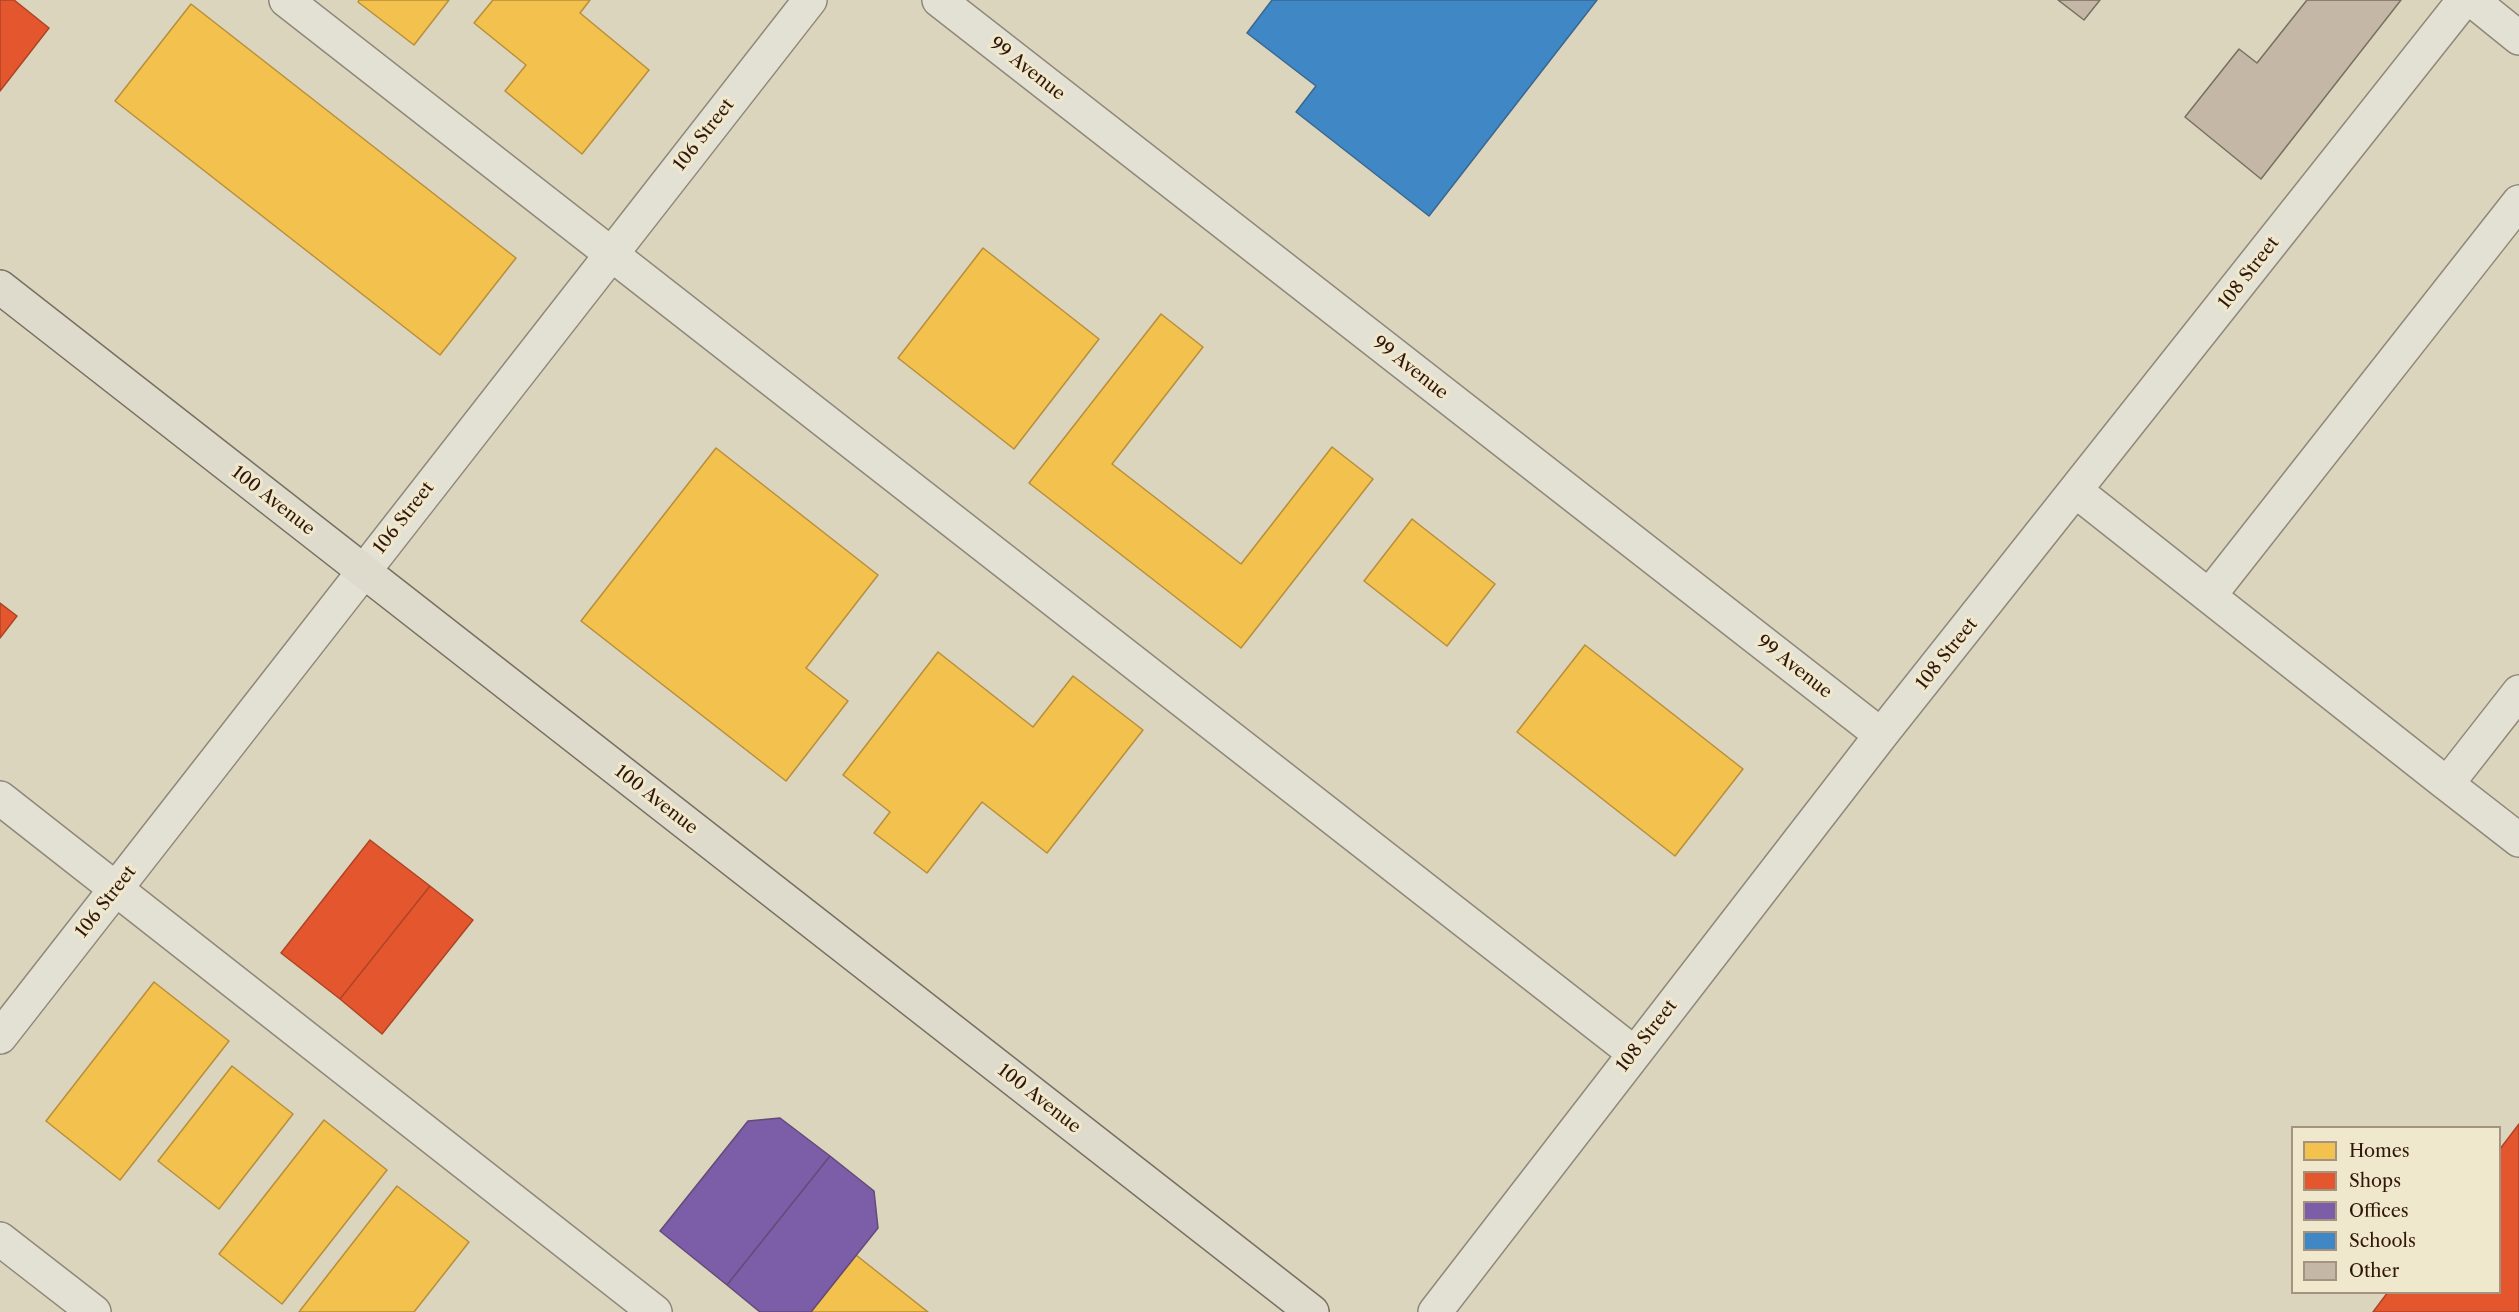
<!DOCTYPE html>
<style>
body{margin:0}
#map{position:relative;width:2519px;height:1312px;overflow:hidden;background:#dbd5be;font-family:"Libre Caslon Text",serif}
canvas{display:block}
.legend{position:absolute;left:2291px;top:1126px;width:210px;height:168px;box-sizing:border-box;background:#f0e8cc;border:2px solid #a4947f;margin:0;padding:8px 10px;list-style:none;font-size:18px;color:#31170b}
.legend li{display:flex;align-items:center;gap:12px;height:30px}
.legend b{width:30px;border:2px solid #a4947f}
</style>
<div id="map">
<canvas width="2519" height="1312"></canvas>
<ul class="legend">
<li><b style="height:16px;background:#f2c14e"></b>Homes</li>
<li><b style="height:16px;background:#e4572e"></b>Shops</li>
<li><b style="height:16px;background:#7b5ea7"></b>Offices</li>
<li><b style="height:16px;background:#3f88c5"></b>Schools</li>
<li><b style="height:16px;background:#c4b7a5"></b>Other</li>
</ul>
</div>
<script>
const ctx = document.querySelector('canvas').getContext('2d');
ctx.lineJoin = 'round';
function paint(path, color) { ctx.fillStyle = color; ctx.fill(path, 'evenodd'); }
const poly = rows => new Path2D(rows.map(r => 'M' + r).join(''));
function strokePath(path, color, width, dash) { ctx.strokeStyle = color; ctx.lineWidth = width; ctx.lineCap = dash ? 'butt' : 'round'; ctx.setLineDash(dash || []); ctx.stroke(path); }
function drawText(font, color, halo, rows, align = 'center') {
  ctx.font = font + ' "Libre Caslon Text",serif'; ctx.lineWidth = 6; ctx.setLineDash([]); ctx.textBaseline = 'middle'; ctx.strokeStyle = halo; ctx.fillStyle = color; for (const [text, x, y, turn = 0] of rows) {
    ctx.save(); ctx.translate(x, y); ctx.rotate((+turn || 0) * Math.PI / 180); ctx.textAlign = isNaN(turn) ? turn : align; if (halo) ctx.strokeText(text, 0, 0); ctx.fillText(text, 0, 0); ctx.restore();
  }
}
const homes = poly([
 [359,0,449,0,414,45,358,2,359,0],
 [493,0,590,0,580,13,649,70,582,154,505,91,526,65,474,23,493,0],
 [191,4,516,258,440,355,115,101,191,4],
 [983,248,1099,339,1014,449,898,358,983,248],
 [1161,314,1203,347,1112,464,1241,564,1332,447,1373,479,1241,648,1029,483,1161,314],
 [716,448,878,575,806,668,848,701,786,781,581,621,716,448],
 [1412,519,1495,584,1447,646,1364,581,1412,519],
 [1585,645,1743,769,1675,856,1517,732,1585,645],
 [938,652,1033,727,1073,676,1143,730,1047,853,982,802,927,873,874,833,890,812,843,775,938,652],
 [154,982,229,1041,120,1180,46,1121,154,982],
 [232,1066,293,1114,219,1209,158,1161,232,1066],
 [324,1120,387,1170,282,1304,219,1254,324,1120],
 [397,1186,469,1242,414,1312,299,1312,397,1186],
 [856,1255,928,1312,811,1312,856,1255]
]);
const shops = poly([
 [0,0,14,0,49,28,0,91,0,0],
 [0,603,17,616,0,638,0,603],
 [370,840,430,886,340,999,281,953,370,840],
 [430,886,473,920,382,1034,340,999,430,886],
 [2519,1124,2519,1312,2373,1312,2388,1292,2500,1292,2500,1149,2519,1124]
]);
const offices = poly([
 [780,1118,830,1156,727,1285,660,1231,748,1121,780,1118],
 [830,1156,874,1191,878,1228,811,1312,760,1312,727,1285,830,1156]
]);
const schools = poly([
 [1272,0,1597,0,1429,216,1296,112,1316,86,1247,33,1272,0]
]);
const building = poly([
 [2058,0,2100,0,2084,20,2058,0],
 [2307,0,2401,0,2261,179,2185,117,2239,49,2257,63,2307,0]
]);
const minor = poly([
 [286,0,1634,1053],
 [939,0,1881,735],
 [2472,0,2519,38],
 [2076,491,2447,784,2519,692],
 [2209,596,2519,202],
 [2447,784,2519,840],
 [0,798,655,1312],
 [0,1037,810,0],
 [0,1239,94,1312],
 [1435,1312,1881,735,2464,0]
]);
const major = poly([
 [0,287,1312,1312]
]);
const streetNames = [
 ["99 Avenue",1027,69,38],
 ["106 Street",704,135,-52],
 ["108 Street",2249,273,-52],
 ["99 Avenue",1410,368,38],
 ["100 Avenue",273,501,38],
 ["106 Street",404,518,-52],
 ["108 Street",1947,654,-51],
 ["99 Avenue",1794,667,38],
 ["100 Avenue",656,800,38],
 ["106 Street",106,902,-52],
 ["108 Street",1647,1036,-52],
 ["100 Avenue",1039,1099,38]
];
paint(homes, '#f2c14e');
strokePath(homes, '#b88e3a', 1.5);
paint(shops, '#e4572e');
strokePath(shops, '#ae4424', 1.5);
paint(offices, '#7b5ea7');
strokePath(offices, '#654978', 1.5);
paint(schools, '#3f88c5');
strokePath(schools, '#3b668d', 1.5);
paint(building, '#c4b7a5');
strokePath(building, '#776f62', 1.5);
strokePath(minor, '#8f887a', 36);
strokePath(major, '#776f62', 36);
strokePath(minor, '#e3e0d4', 33);
strokePath(major, '#dedacc', 33);
drawText('18px', '#31170b', '#f0e8cc', streetNames);
</script>
